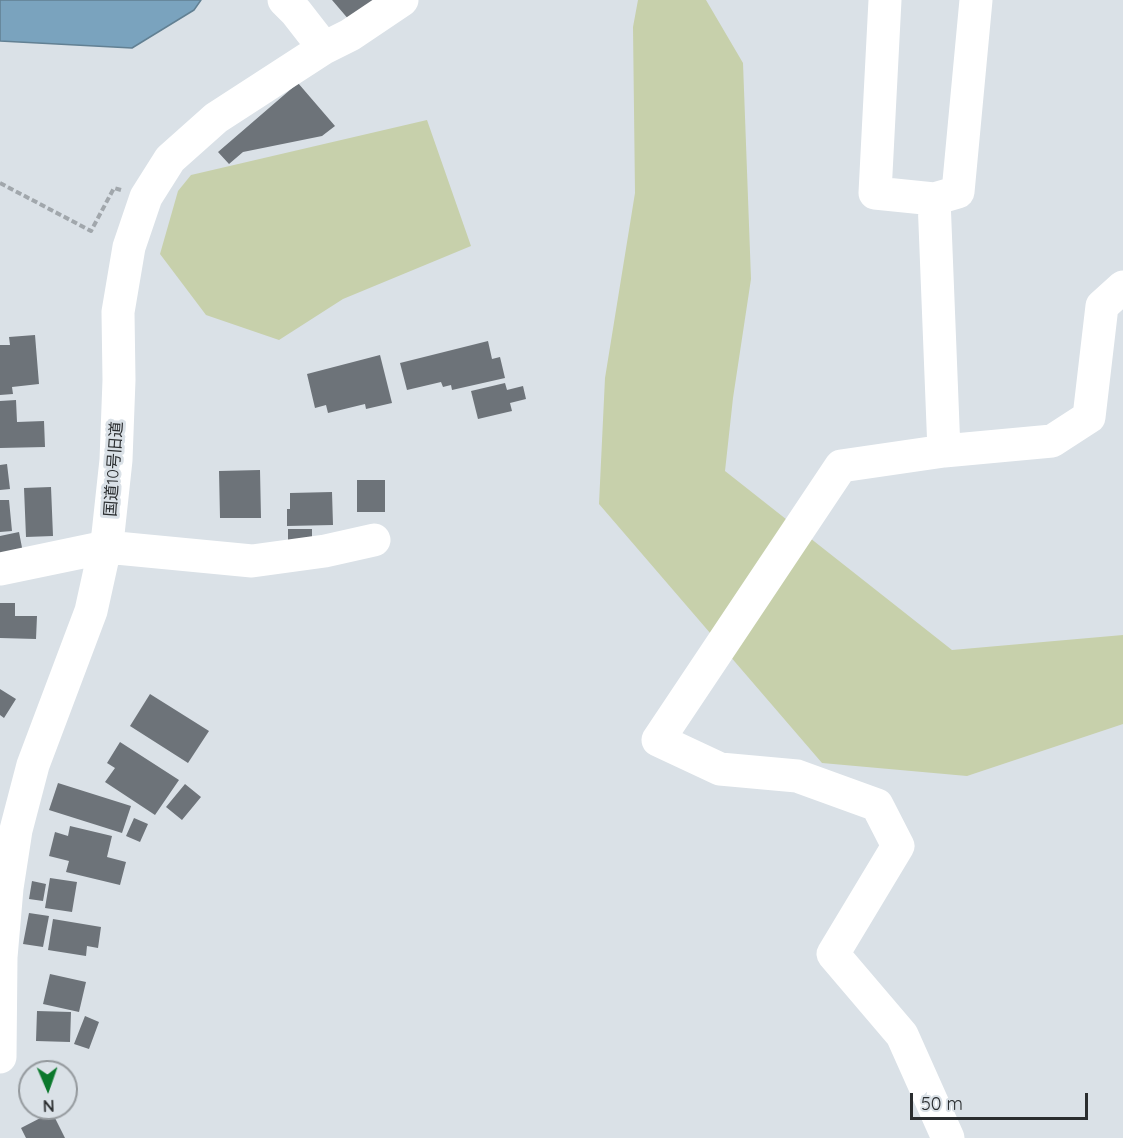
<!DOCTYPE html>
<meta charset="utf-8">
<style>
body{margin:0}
#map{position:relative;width:1123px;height:1138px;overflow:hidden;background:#dae1e7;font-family:Quicksand,sans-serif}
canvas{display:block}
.north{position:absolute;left:18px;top:1060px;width:60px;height:60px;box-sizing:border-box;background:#dae1e7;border:2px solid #94999d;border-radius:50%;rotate:178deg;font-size:16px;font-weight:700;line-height:24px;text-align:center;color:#2a2d2f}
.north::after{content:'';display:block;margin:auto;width:21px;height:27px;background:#0b782c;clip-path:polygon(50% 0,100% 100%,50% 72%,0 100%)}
.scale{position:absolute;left:910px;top:1093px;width:178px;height:27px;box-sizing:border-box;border:3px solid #2a2d2f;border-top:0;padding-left:8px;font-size:18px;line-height:21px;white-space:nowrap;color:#2a2d2f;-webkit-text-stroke:4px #dae1e7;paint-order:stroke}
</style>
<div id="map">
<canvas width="1123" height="1138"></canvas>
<div class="north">N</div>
<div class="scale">50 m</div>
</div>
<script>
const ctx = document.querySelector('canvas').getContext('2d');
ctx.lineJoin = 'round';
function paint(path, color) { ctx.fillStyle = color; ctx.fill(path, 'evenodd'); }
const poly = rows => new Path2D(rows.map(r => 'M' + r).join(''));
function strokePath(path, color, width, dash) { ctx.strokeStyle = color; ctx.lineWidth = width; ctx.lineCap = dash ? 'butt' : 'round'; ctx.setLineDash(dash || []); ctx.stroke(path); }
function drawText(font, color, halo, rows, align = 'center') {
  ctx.font = font + ' Quicksand,"Noto Sans JP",sans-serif'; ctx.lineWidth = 6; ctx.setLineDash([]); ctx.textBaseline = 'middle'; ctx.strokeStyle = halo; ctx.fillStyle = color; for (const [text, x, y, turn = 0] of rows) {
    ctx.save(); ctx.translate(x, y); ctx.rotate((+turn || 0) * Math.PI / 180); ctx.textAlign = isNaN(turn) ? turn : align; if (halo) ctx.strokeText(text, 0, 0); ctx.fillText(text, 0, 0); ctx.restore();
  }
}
const green = poly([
 [638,0,706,0,743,63,751,279,733,398,725,471,952,650,1123,635,1123,724,967,776,822,763,599,504,605,378,635,193,633,27],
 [427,120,471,246,343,299,279,340,206,315,160,254,178,191,191,175]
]);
const water = poly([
 [0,0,201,0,194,10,132,48,0,41,0,0]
]);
const building = poly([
 [332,0,375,0,350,21],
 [298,83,335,126,322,136,243,152,229,164,218,152],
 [35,335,39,384,12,387,13,394,0,395,0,345,10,345,9,337],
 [488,341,492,359,500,357,505,378,452,390,451,385,443,387,441,382,407,390,400,363],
 [380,355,392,403,366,409,365,404,328,413,326,405,315,408,307,374],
 [505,383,507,390,523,386,526,399,510,403,512,411,478,419,471,391],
 [16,400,17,422,44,421,45,447,0,448,0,401],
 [7,464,10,489,0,490,0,465],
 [260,470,261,518,220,518,219,471],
 [357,480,385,480,385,512,357,512],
 [51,487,53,536,26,537,24,488],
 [332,492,333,525,287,526,287,509,290,509,290,493],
 [0,500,9,500,12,531,0,532],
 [288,529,312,529,312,547,288,548],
 [19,532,24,558,0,562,0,536],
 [0,603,15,603,15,616,37,616,36,639,0,638],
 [0,689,16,699,4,718,0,715],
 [150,694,209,731,188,763,130,726],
 [120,742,179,780,155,815,105,782,115,768,107,763],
 [58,783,131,806,122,833,49,810],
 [185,784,201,797,182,820,166,807],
 [134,818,148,824,140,842,126,836],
 [70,826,112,836,107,857,126,862,120,885,66,872,69,861,49,856,55,832,68,836],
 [50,878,77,882,72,912,45,908],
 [32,881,46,884,43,901,29,899],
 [29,913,49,916,43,947,23,944],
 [53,919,101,927,98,948,87,946,86,956,48,950],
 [50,974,86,982,79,1012,43,1004],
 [37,1011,71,1012,70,1042,36,1041],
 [85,1016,99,1022,89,1049,74,1044],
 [52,1112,65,1138,26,1138,21,1128]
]);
const path = poly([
 [0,183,91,231,114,188,121,190]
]);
const minor = poly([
 [284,0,296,12,324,48],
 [885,0,875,193,934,199],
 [944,451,934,199,958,192,976,0],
 [0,569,106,547,252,561,325,551,374,540],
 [0,1057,1,957,7,888,16,830,33,765,91,611,108,534,116,460,119,380,118,312,129,247,146,197,170,159,216,118,324,48,350,35,402,0],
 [948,1138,902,1035,833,954,898,846,877,805,797,776,720,769,658,740,841,466,944,451,1052,441,1089,417,1102,306,1123,287]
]);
const streetNames = [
 ["国道10号旧道",114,469,-86]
];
paint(green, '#c7d0ab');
paint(water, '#7aa3be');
strokePath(water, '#628093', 1.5);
paint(building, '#6d7379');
strokePath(path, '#a1a7ac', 4, [6, 3]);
strokePath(minor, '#fff', 33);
drawText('16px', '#2a2d2f', '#dae1e7', streetNames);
</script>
